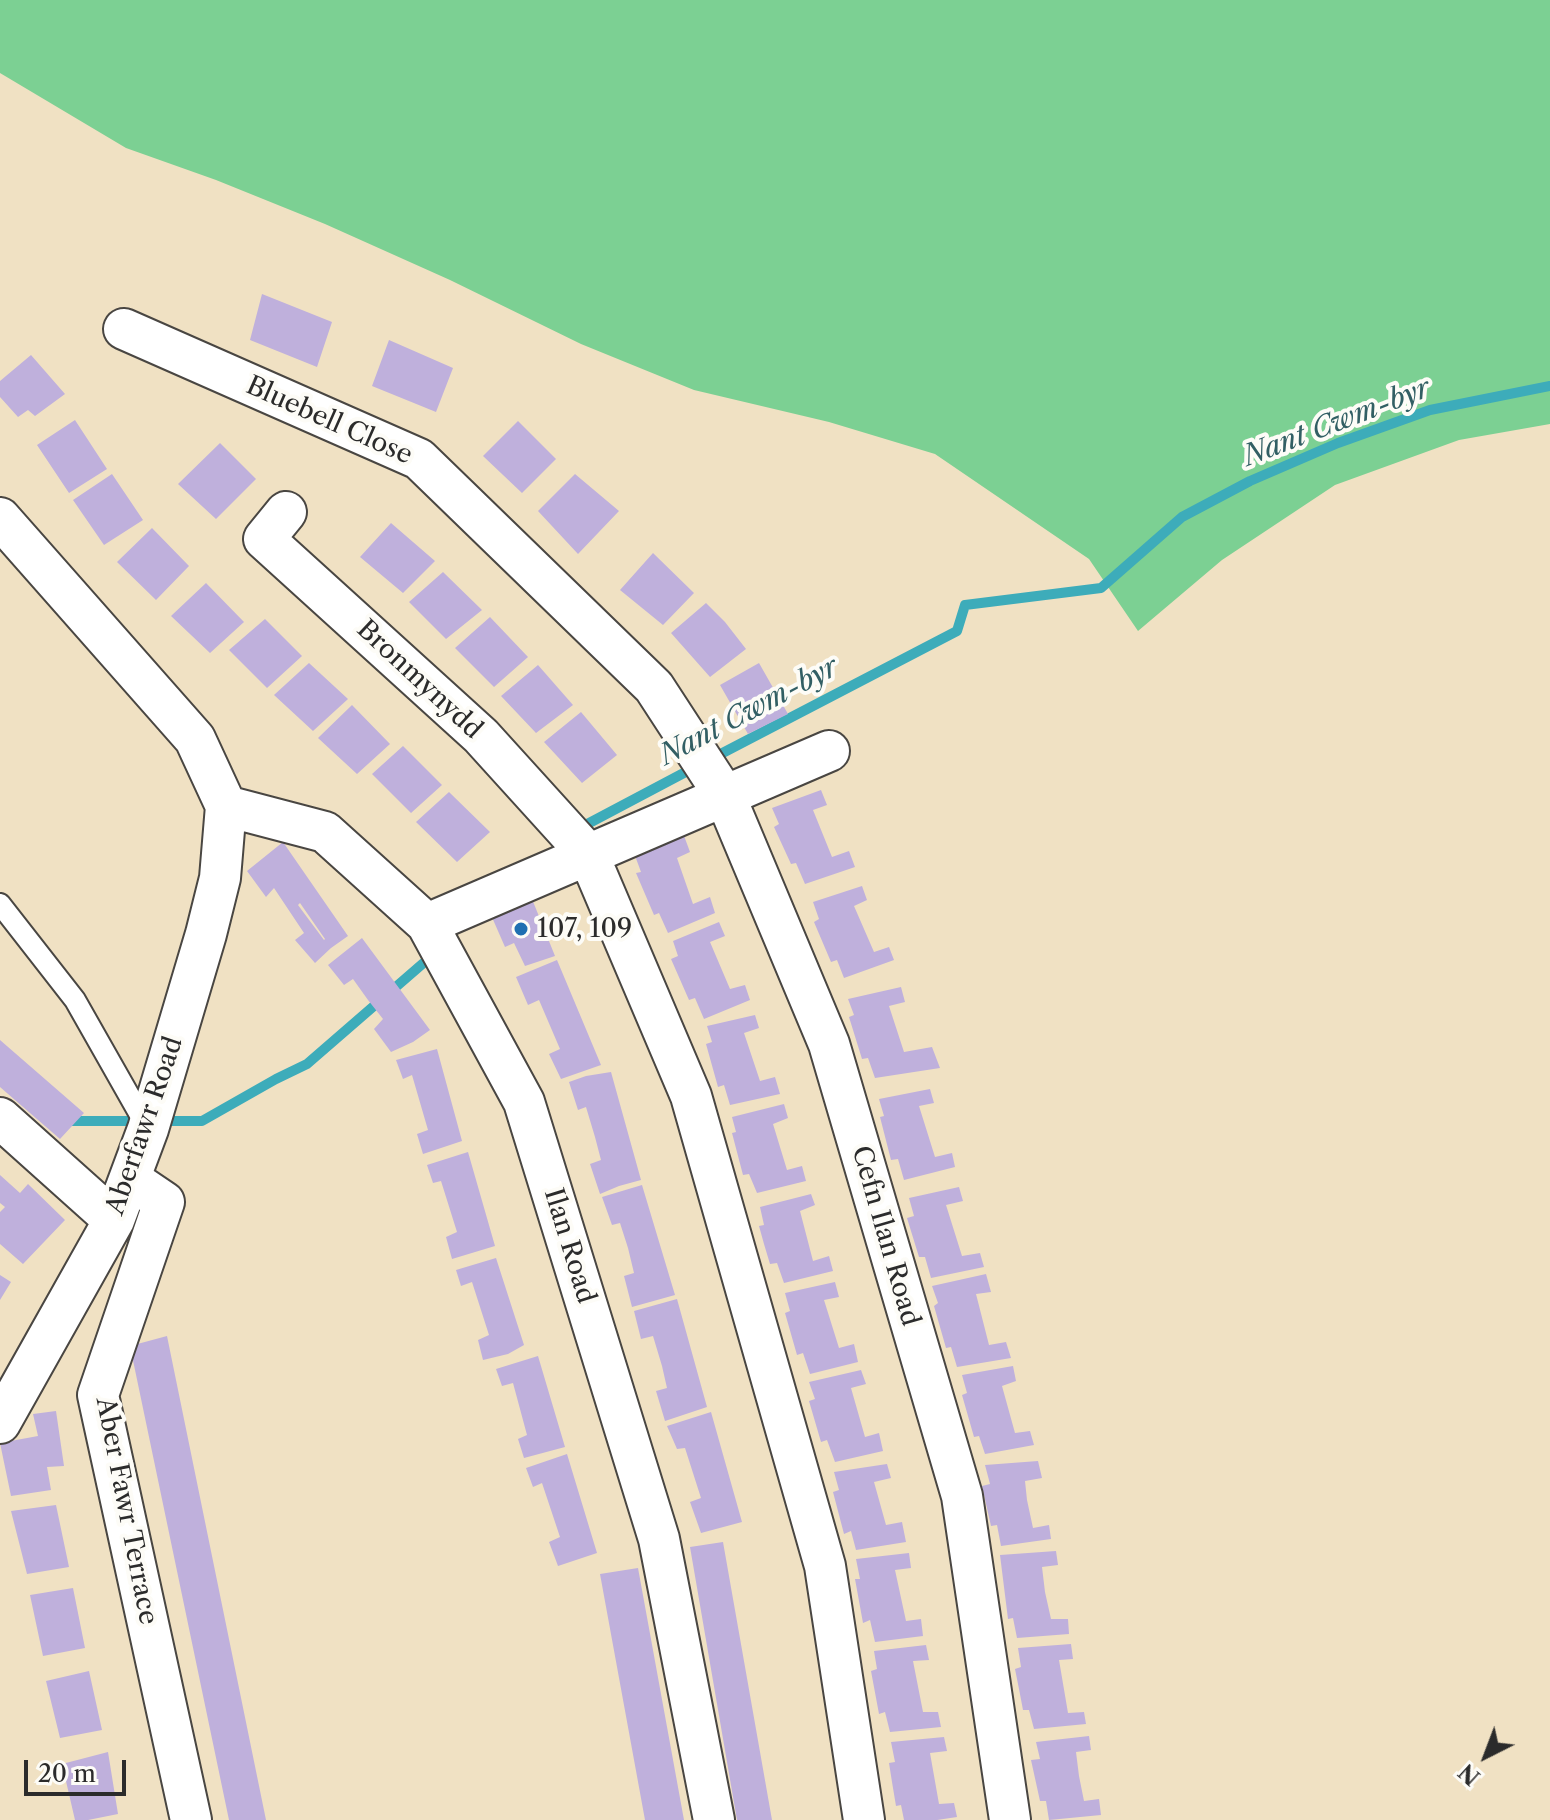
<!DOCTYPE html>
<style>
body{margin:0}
#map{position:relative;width:1550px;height:1820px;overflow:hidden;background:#f0e1c3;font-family:"Libre Caslon Text",serif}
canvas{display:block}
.north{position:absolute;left:1446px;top:1716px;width:80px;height:80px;-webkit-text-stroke:6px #fdfcf7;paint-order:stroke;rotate:222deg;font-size:22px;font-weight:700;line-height:32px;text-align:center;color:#2b2b2b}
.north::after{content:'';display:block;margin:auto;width:28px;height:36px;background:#2b2b2b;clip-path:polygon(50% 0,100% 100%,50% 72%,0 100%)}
.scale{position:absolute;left:24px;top:1760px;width:102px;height:36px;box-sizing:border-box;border:4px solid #2b2b2b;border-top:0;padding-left:10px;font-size:24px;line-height:28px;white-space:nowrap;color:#2b2b2b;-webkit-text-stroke:6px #fdfcf7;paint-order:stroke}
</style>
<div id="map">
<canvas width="1550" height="1820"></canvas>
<div class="north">N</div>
<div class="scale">20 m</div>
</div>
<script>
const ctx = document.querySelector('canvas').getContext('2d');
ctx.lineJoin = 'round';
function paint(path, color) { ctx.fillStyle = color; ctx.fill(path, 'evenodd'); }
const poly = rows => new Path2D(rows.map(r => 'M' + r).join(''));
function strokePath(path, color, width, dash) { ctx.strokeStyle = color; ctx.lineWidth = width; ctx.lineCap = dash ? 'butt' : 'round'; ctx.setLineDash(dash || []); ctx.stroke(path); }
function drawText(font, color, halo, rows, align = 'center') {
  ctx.font = font + ' "Libre Caslon Text",serif'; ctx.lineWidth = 8; ctx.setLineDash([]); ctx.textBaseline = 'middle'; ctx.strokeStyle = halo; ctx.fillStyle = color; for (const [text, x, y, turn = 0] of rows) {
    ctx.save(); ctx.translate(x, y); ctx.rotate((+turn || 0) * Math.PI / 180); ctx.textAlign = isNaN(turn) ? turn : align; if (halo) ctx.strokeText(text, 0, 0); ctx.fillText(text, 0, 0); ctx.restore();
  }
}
const green = poly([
 [0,0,1550,0,1550,424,1459,440,1335,485,1222,560,1138,631,1089,559,935,454,829,422,694,390,581,344,450,280,325,224,216,180,126,148,0,73]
]);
const stream = poly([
 [711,759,957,631,965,605,1101,588,1182,517,1250,481,1338,443,1430,410,1550,386],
 [576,830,697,766],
 [67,1121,143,1121],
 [159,1121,202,1121,276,1079,307,1064,435,953]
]);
const building = poly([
 [262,294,332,322,317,367,250,340],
 [389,340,453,368,436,412,372,386],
 [31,355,65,394,35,416,28,410,18,417,0,397,0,381],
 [75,420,107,469,69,493,37,445],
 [518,421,556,459,522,493,483,456],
 [220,443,256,479,216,519,178,484],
 [112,474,143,520,104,545,73,500],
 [575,474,619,511,578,554,538,511],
 [391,523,435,561,403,593,360,557],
 [152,528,189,566,156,600,117,562],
 [653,553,694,593,663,625,620,590],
 [443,572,482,610,446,639,409,602],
 [206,583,244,622,210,653,171,616],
 [706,603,725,622,746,649,710,677,671,633],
 [490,617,528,657,494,687,455,648],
 [265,619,302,656,267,688,229,650],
 [309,663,348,699,313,731,274,695],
 [759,663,788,714,748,734,720,685],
 [538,665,573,705,536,733,501,696],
 [352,705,390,744,357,774,318,738],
 [581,712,617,755,582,783,544,742],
 [403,746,442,785,411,813,372,774],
 [821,790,827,805,813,810,832,857,849,851,855,867,805,884,796,863,791,864,774,827,779,824,772,808],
 [449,792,490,832,457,862,416,822],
 [683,833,690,852,677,858,693,904,710,897,715,913,668,933,659,913,654,915,636,873,641,872,634,853],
 [283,842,348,936,331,948,315,963,295,940,304,933,274,888,266,897,247,871],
 [300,903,325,939,324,940,298,905],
 [862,886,867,900,854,906,874,952,889,947,894,960,844,978,837,960,831,962,814,922,819,919,813,902],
 [532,899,555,956,525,966,514,943,505,947,491,915],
 [719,922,725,936,710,942,730,989,745,985,750,1000,704,1019,695,998,689,1000,671,959,678,956,673,941],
 [362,938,430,1030,413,1042,391,1052,374,1029,383,1019,368,1000,353,979,344,985,328,965],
 [557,960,601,1065,561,1079,549,1054,560,1049,539,1000,528,1005,516,977],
 [901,987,905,1002,889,1006,904,1052,932,1047,940,1068,875,1078,868,1058,862,1059,849,1017,854,1015,848,999],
 [755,1015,759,1028,744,1033,760,1081,775,1077,780,1094,730,1105,724,1085,718,1087,706,1044,712,1042,707,1026],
 [0,1040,84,1113,60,1139,0,1087],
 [437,1049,462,1141,423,1154,417,1134,428,1130,412,1075,403,1079,396,1060],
 [611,1072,641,1180,619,1186,600,1194,590,1164,601,1160,595,1137,586,1107,578,1110,569,1082,586,1076],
 [930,1089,934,1103,919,1106,935,1157,952,1153,955,1167,904,1180,898,1159,891,1160,880,1117,884,1116,879,1099],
 [784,1104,788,1118,773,1124,787,1170,802,1166,806,1181,757,1193,749,1174,743,1175,732,1133,736,1132,732,1117],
 [468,1152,495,1246,452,1259,446,1237,457,1232,441,1181,433,1183,427,1165],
 [0,1175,20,1193,28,1184,65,1220,23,1264,0,1244,0,1212,5,1207,0,1203],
 [642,1185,675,1295,632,1307,624,1276,634,1273,628,1248,620,1223,612,1225,602,1197],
 [959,1187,963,1201,946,1205,962,1256,980,1253,984,1267,931,1278,925,1257,919,1257,907,1218,914,1216,909,1198],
 [811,1194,815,1205,800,1211,813,1261,829,1256,833,1271,784,1283,777,1263,770,1264,764,1244,759,1226,764,1225,760,1207],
 [496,1258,524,1345,508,1354,483,1360,478,1340,489,1335,472,1282,461,1286,456,1270],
 [986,1274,991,1292,976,1294,989,1345,1006,1342,1011,1358,957,1367,951,1347,946,1348,934,1306,938,1303,932,1286],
 [0,1275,11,1282,0,1300],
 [835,1282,839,1297,824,1300,839,1348,854,1344,858,1362,810,1374,803,1353,797,1355,785,1313,790,1311,785,1293],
 [677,1299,707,1407,665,1421,656,1391,667,1388,662,1366,653,1336,641,1339,634,1311],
 [167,1336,266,1820,229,1820,130,1346],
 [538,1356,565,1447,524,1458,518,1439,527,1435,513,1383,502,1386,496,1369],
 [1013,1366,1016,1381,1002,1386,1015,1433,1030,1431,1034,1445,985,1454,979,1436,974,1437,962,1395,967,1393,962,1375],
 [861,1370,866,1384,851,1388,865,1437,879,1433,883,1451,835,1462,827,1440,821,1442,809,1401,815,1399,809,1382],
 [56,1411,64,1466,47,1467,51,1490,11,1496,0,1443,38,1436,33,1414],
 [711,1412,742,1522,701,1533,690,1502,701,1498,685,1448,677,1449,667,1426],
 [567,1454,597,1553,558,1566,549,1542,560,1537,542,1483,533,1487,526,1468],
 [1038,1461,1042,1478,1025,1481,1027,1500,1033,1528,1049,1525,1051,1539,1001,1546,997,1525,991,1526,982,1486,990,1484,985,1465],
 [887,1464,891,1478,874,1482,886,1525,902,1522,906,1542,856,1550,851,1531,844,1534,833,1492,839,1490,834,1472],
 [56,1505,69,1567,27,1574,11,1511],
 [723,1542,772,1820,737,1820,690,1547],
 [1056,1551,1058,1565,1042,1567,1045,1592,1051,1619,1068,1619,1069,1634,1017,1638,1013,1618,1008,1619,1000,1555],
 [909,1553,911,1568,895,1570,906,1621,921,1619,923,1636,875,1642,870,1620,863,1623,855,1579,860,1579,856,1559],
 [638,1568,684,1820,645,1820,600,1574],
 [73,1588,85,1648,43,1656,30,1595],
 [1071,1644,1073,1659,1059,1660,1068,1713,1084,1712,1086,1724,1034,1729,1029,1710,1023,1710,1019,1689,1015,1669,1021,1667,1018,1648],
 [926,1645,929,1660,913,1661,923,1712,938,1712,941,1727,890,1732,885,1712,879,1714,871,1671,877,1669,874,1651],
 [89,1671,102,1730,60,1738,46,1681],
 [1089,1736,1091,1750,1076,1752,1079,1776,1084,1801,1099,1799,1101,1815,1049,1820,1046,1801,1040,1801,1031,1760,1040,1759,1036,1742],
 [944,1737,947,1751,930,1753,939,1804,954,1803,957,1817,937,1820,904,1820,901,1805,896,1806,892,1782,889,1763,895,1762,891,1742],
 [108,1752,118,1814,88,1820,75,1820,62,1764]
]);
const lane = poly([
 [0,904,75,1000,147,1127]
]);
const street = poly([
 [124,329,419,459,654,687,725,796,829,1044,962,1496,1010,1820],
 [286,512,264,539,481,736,588,854,691,1096,825,1566,864,1820],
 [0,518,195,739,226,806],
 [226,806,325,832,427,924,524,1102,659,1539,714,1820],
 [427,924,829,751],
 [0,1118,114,1220],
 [130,1179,164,1202,98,1395,191,1820],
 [0,1423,114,1220,148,1129,206,934,220,878,226,806]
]);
const markers = [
 [521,929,8,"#1f6fb2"]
];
const streetNames = [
 ["Bluebell Close",329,421,24],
 ["Bronmynydd",419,680,43],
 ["Aberfawr Road",145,1126,-71],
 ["Cefn Ilan Road",885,1236,74],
 ["Ilan Road",569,1246,73],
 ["Aber Fawr Terrace",126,1511,79]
];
const poiNames = [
 ["107, 109",537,929]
];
const waterNames = [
 ["Nant Cwm-byr",1337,423,-21],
 ["Nant Cwm-byr",749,712,-28]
];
paint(green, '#7cd093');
strokePath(stream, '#3dacba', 10);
paint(building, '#bfb0dc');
strokePath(lane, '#494642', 24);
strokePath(street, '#494642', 44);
strokePath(lane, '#fff', 20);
strokePath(street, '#fff', 40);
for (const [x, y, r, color] of markers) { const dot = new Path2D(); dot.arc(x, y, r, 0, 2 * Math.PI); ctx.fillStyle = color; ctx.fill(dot); strokePath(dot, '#fdfcf7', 3); }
drawText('26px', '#2b2b2b', '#fdfcf7', streetNames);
drawText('26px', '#2b2b2b', '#fdfcf7', poiNames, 'left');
drawText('italic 28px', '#325f64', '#fdfcf7', waterNames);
</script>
